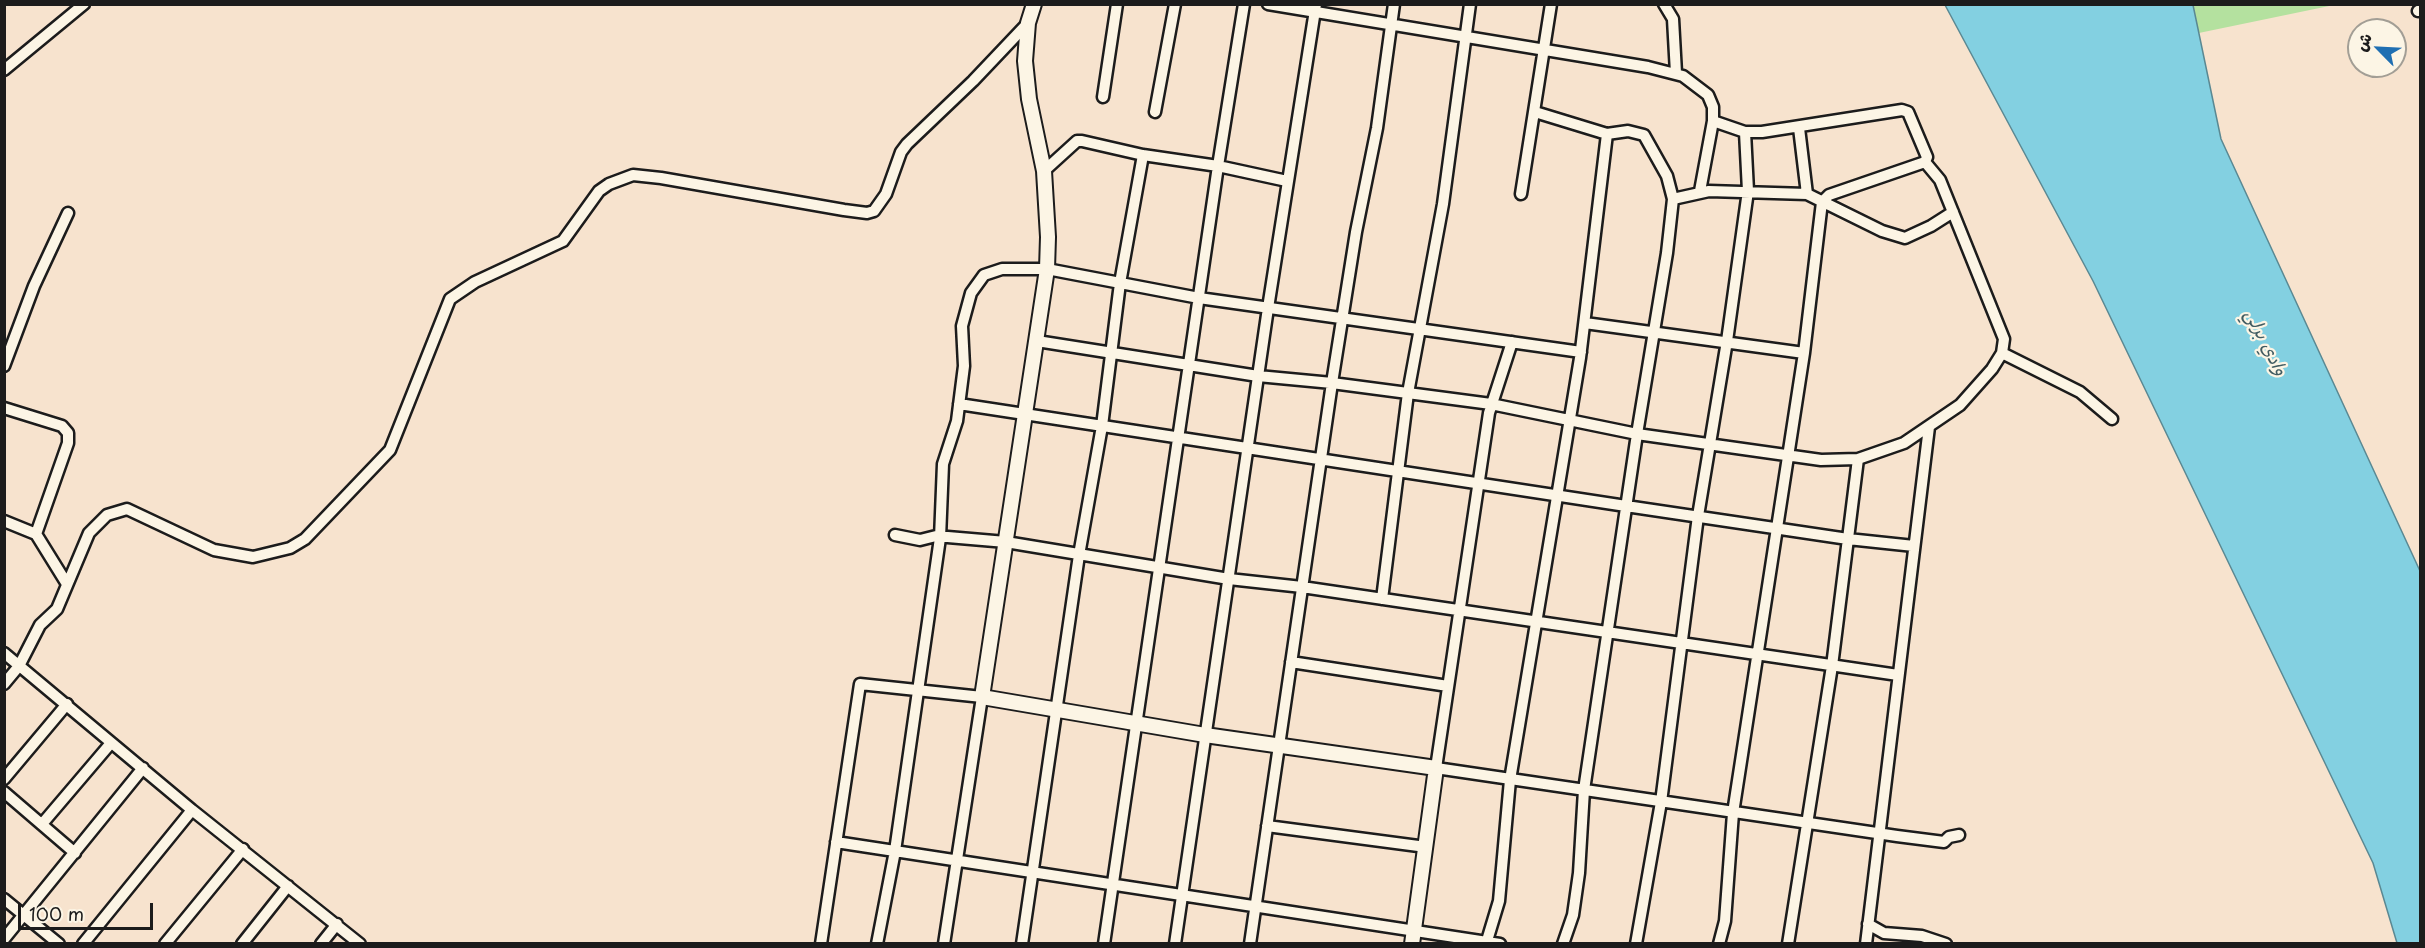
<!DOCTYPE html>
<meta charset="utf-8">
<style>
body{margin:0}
#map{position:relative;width:2425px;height:948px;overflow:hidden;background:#f7e3ce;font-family:"Playpen Sans","Playpen Sans Arabic",sans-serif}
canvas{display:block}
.frame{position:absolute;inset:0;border:6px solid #1c1c1c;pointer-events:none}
.north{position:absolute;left:2347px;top:18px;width:60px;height:60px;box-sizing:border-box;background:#fcf5e5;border:2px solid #a29e95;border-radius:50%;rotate:294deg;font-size:16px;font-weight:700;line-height:24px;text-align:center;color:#1c1c1c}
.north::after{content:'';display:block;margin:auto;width:21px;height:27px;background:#1f6fb2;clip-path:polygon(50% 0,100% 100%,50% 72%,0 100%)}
.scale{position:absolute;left:18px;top:903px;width:135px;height:27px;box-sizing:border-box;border:3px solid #1c1c1c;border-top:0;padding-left:8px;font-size:18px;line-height:21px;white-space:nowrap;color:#1c1c1c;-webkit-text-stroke:4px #fcf5e5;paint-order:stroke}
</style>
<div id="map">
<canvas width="2425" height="948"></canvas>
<div class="frame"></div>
<div class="north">ش</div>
<div class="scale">100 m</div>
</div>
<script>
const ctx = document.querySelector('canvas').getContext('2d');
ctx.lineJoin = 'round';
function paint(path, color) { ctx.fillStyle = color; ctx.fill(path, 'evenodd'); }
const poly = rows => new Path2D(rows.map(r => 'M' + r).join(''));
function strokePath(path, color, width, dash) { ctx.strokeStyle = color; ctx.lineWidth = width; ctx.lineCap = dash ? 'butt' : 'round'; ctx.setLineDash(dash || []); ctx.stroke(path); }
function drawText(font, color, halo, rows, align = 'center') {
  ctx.font = font + ' "Playpen Sans","Playpen Sans Arabic",sans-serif'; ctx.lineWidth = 4.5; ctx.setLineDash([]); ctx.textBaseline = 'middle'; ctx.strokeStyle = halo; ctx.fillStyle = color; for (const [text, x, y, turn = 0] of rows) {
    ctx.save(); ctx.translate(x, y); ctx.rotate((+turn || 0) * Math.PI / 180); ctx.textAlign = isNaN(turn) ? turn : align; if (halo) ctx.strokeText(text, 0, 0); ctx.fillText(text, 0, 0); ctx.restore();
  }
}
const green = poly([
 [2191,5,2334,5,2194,34]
]);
const water = poly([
 [1945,5,2193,5,2221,139,2420,571,2420,943,2397,943,2373,863,2093,281,1945,5]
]);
const street = poly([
 [1268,4,1648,67,1683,76,1708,95,1713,107,1713,121,1700,191],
 [1664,4,1673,19,1676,73],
 [2418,11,2420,10],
 [4,70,84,4],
 [1103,97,1117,4],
 [1155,112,1175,4],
 [1535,112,1607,134,1628,131,1644,135,1667,176,1673,199,1667,253,1637,434,1584,790,1579,873,1573,915,1563,944],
 [1799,128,1807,194],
 [1044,171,1077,141,1082,141,1143,155,1218,166,1287,181],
 [1521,194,1551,4],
 [1673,199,1709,191,1807,194,1882,231,1905,238,1931,226,1953,212],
 [1585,323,1804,353],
 [1037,341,1258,376,1332,383,1491,404,1637,434,1821,460,1858,459,1904,443,1960,405,1992,369,2002,353,2004,339,1940,180,1925,162,1927,157,1908,112,1902,110,1762,132,1745,132,1713,121],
 [1512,342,1489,413,1436,768,1897,836,1944,842,1949,837,1959,835],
 [2002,353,2080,392,2112,419],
 [4,366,34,286,68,213],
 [959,404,1626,506,1848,539,1914,546],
 [4,408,62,426,68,433,68,443,36,534],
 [4,521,36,534,67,584],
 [895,535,920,540,936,536,1006,542,1229,579,1302,587,1898,675],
 [1382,599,1408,393,1443,204,1470,4],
 [4,653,192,810,360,944],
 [1291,662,1448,686],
 [4,684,19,666,40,625,57,609,89,533,107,515,127,509,214,550,253,557,290,548,305,539,390,450,450,299,475,282,563,241,599,191,609,184,633,175,661,178,844,210,867,213,874,211,886,194,901,152,907,144,973,81,1028,23],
 [4,779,67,704],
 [4,792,75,853],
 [42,824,111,743],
 [1267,826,1426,847],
 [836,842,1500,944],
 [4,899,59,944],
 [1868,924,1884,933,1922,936,1946,944],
 [4,939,143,768],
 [83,944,192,810],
 [165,944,243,849],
 [242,944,288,886],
 [321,944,337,924],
 [821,944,860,684,982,697,944,944],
 [877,944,895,851,940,538,943,464,957,421,964,366,962,326,971,293,984,275,1002,269,1047,269,1199,298,1581,352],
 [1022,944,1079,555,1102,426,1120,283,1143,155],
 [1104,944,1218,166,1244,4],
 [1175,944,1268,308,1316,4],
 [1250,944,1332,383,1356,232,1377,128,1394,4],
 [1486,944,1499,901,1510,780,1580,358,1607,134],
 [1636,944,1661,802,1698,516,1727,341,1748,191,1745,132],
 [1719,944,1725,921,1733,813,1804,353,1822,202,1829,195,1925,162],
 [1788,944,1832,666,1858,459],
 [1866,944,1929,427]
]);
const secondary = poly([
 [1034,4,1028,23,1025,61,1029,99,1044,171,1048,237,1047,269,982,697,1205,735,1436,768,1412,944]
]);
const waterNames = [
 ["وادي برلي",2265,343,63]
];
paint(green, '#b4e19f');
paint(water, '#83d0e1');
strokePath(water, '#5a8892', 1.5);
strokePath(street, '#1c1c1c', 15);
strokePath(secondary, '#1c1c1c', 18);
strokePath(street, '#fcf5e5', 10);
strokePath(secondary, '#fcf5e5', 14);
drawText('italic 18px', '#405b61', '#fcf5e5', waterNames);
</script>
